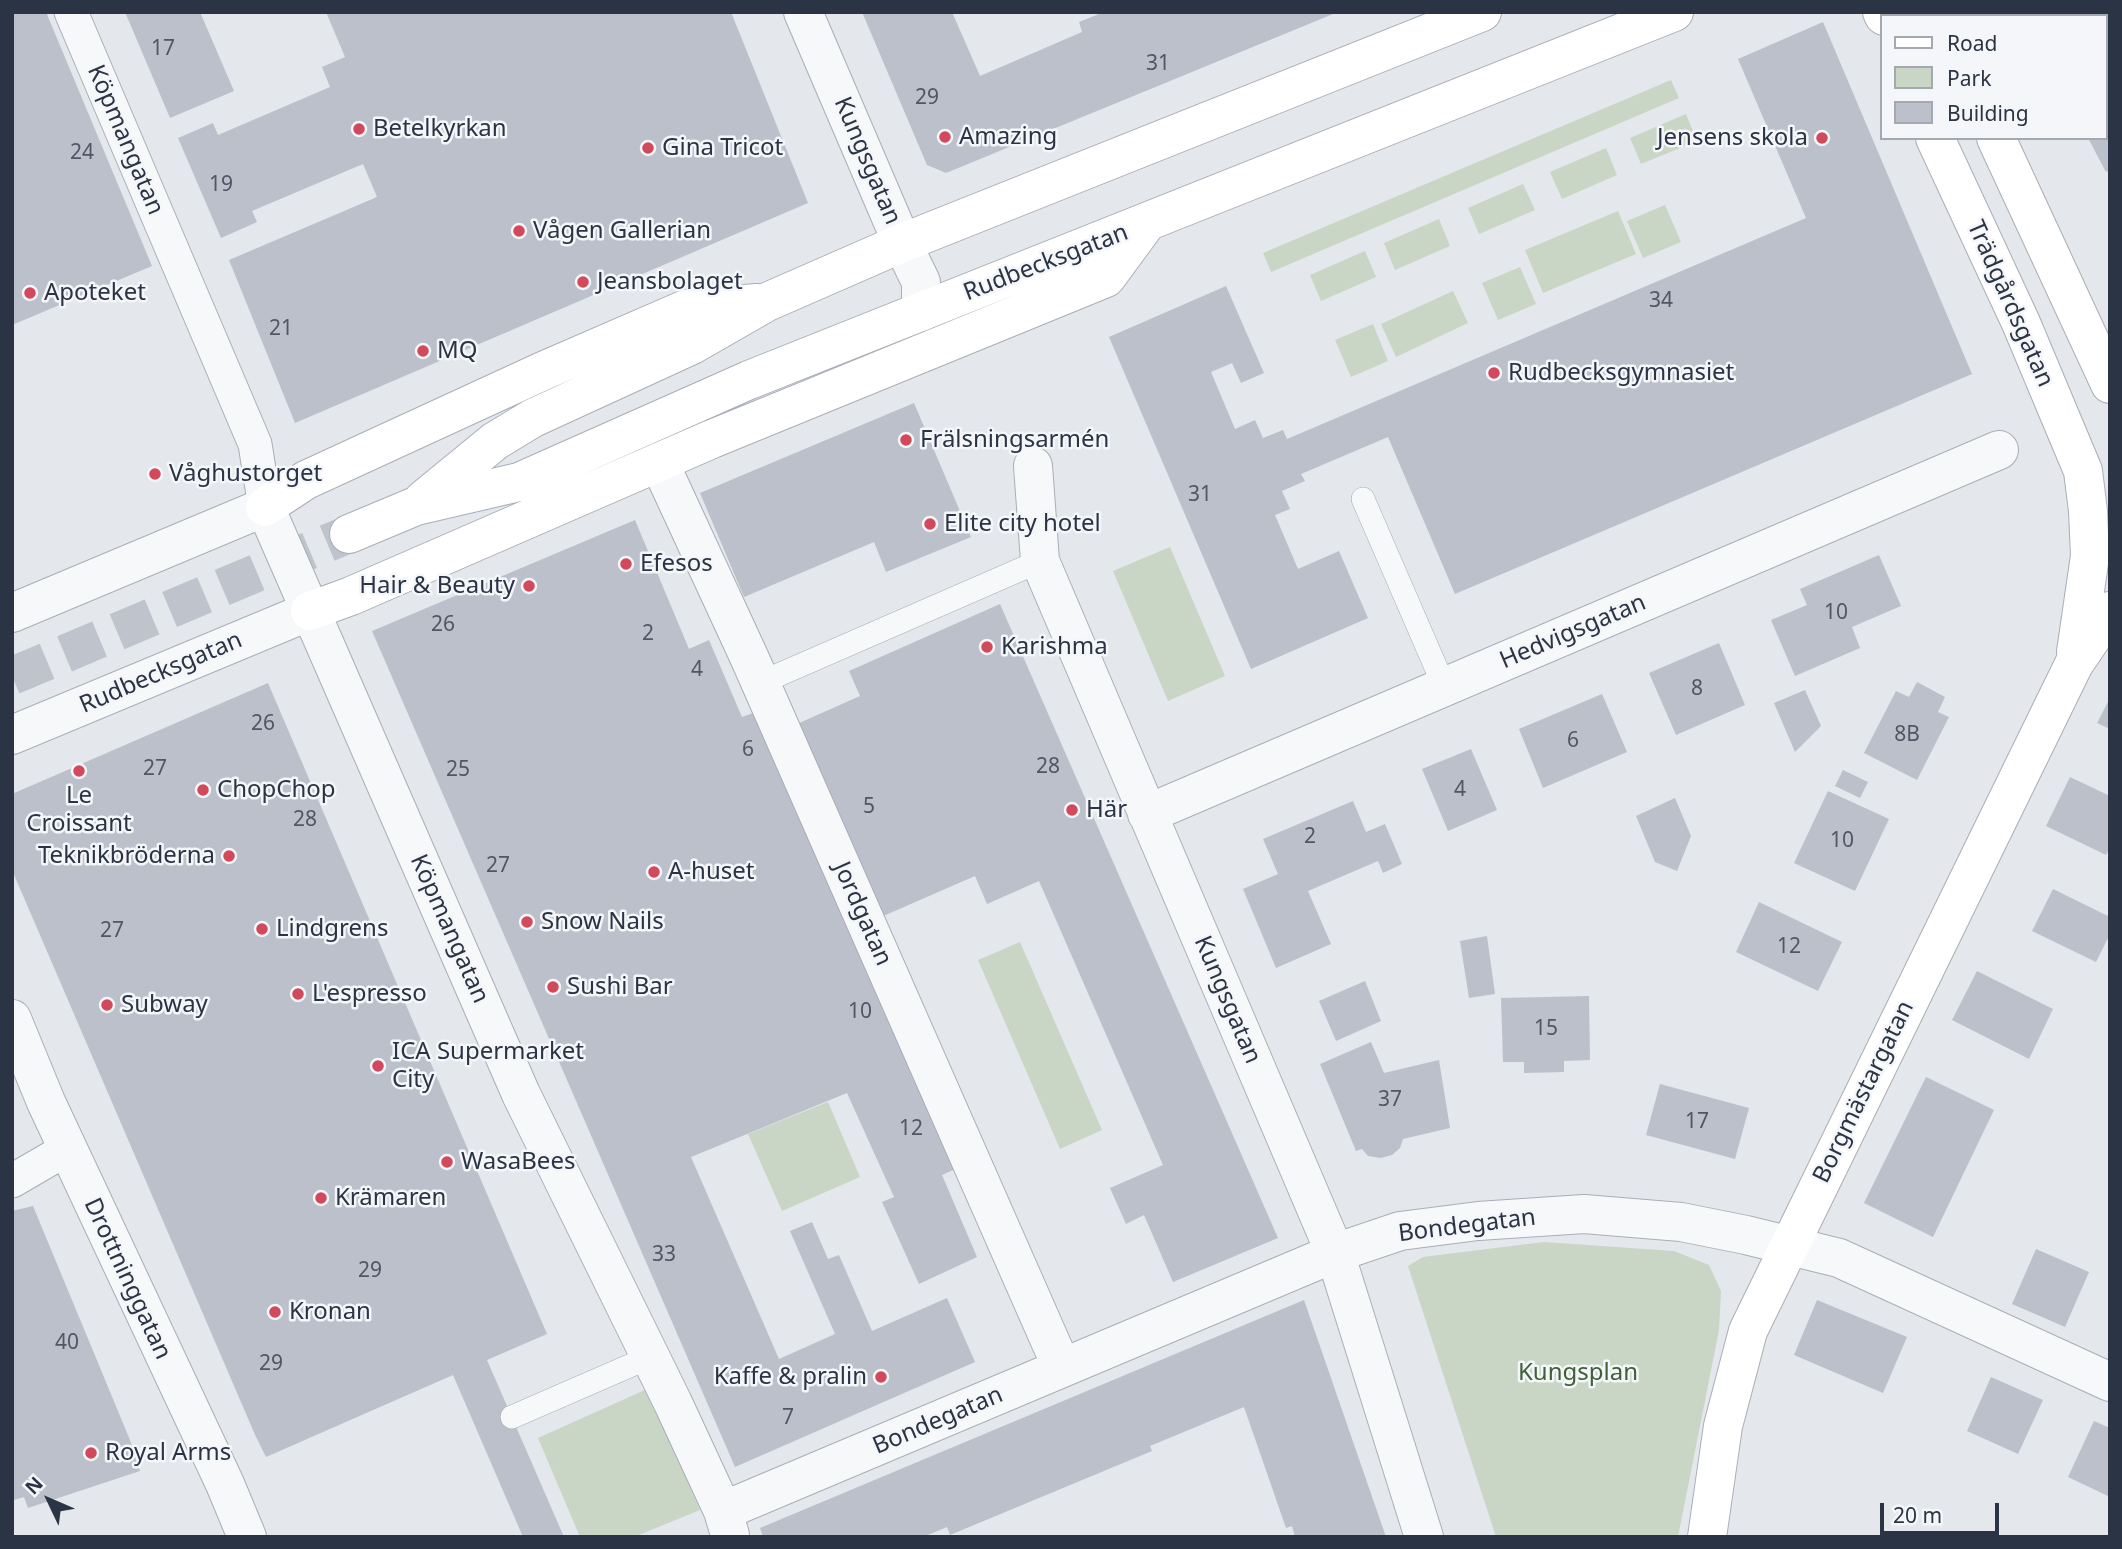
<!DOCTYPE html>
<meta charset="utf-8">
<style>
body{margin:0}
#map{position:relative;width:2122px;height:1549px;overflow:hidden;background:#e4e7ec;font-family:"Noto Sans",sans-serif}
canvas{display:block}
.frame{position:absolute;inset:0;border:14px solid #2b3445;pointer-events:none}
.legend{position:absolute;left:1880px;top:14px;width:228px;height:126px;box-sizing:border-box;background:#f4f6f9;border:2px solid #a4a8b1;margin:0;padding:9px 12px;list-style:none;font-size:21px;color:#2b3445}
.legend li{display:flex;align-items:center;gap:14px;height:35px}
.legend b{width:35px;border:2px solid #a4a8b1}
.north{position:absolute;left:14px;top:1465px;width:70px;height:70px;-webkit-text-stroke:5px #f4f6f9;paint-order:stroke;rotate:314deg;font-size:19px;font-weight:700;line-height:28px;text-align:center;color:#2b3445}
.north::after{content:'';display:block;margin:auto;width:24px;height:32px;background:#2b3445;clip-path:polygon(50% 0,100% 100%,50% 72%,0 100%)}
.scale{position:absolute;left:1880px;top:1503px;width:119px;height:32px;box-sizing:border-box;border:4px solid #2b3445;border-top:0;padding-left:9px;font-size:21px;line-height:24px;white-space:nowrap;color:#2b3445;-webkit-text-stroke:5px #f4f6f9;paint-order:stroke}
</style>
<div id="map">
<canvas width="2122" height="1549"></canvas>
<div class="frame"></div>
<ul class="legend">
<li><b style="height:9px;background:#fff"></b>Road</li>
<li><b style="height:19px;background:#c9d6c5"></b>Park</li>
<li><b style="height:19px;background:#bbc0ca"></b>Building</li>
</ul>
<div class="north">N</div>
<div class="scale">20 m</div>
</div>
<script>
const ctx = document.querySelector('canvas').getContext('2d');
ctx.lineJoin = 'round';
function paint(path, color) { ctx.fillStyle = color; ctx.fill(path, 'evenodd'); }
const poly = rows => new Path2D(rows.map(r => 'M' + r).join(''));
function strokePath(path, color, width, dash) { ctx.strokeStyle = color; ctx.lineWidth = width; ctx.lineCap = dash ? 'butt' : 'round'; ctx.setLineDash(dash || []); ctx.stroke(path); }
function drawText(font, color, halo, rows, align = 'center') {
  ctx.font = font + ' "Noto Sans",sans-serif'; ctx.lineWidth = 5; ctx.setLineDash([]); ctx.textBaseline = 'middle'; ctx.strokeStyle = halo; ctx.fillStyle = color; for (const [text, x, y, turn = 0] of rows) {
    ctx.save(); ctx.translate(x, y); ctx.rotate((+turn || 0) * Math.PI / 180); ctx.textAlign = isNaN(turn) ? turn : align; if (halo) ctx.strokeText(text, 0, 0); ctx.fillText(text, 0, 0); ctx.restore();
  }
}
const green = poly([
 [1671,80,1679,98,1271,272,1263,253],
 [1686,114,1697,141,1641,164,1630,138],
 [1606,148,1617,175,1562,199,1550,172],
 [1523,184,1535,210,1479,234,1468,208],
 [1665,205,1681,242,1643,258,1627,221],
 [1618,211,1636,254,1543,293,1525,250],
 [1439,219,1450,246,1395,270,1384,243],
 [1365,251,1376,277,1321,301,1310,275],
 [1520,267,1536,304,1498,320,1482,283],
 [1453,291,1468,323,1396,357,1381,324],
 [1373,324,1388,361,1351,377,1335,340],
 [1170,547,1225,676,1168,701,1113,571],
 [1020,942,1102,1130,1060,1149,978,960],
 [828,1102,860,1177,782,1211,748,1134],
 [1544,1242,1674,1251,1709,1265,1721,1291,1719,1330,1678,1537,1496,1537,1408,1266,1423,1257],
 [647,1389,700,1510,634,1537,580,1537,538,1438]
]);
const building = poly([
 [12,12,46,12,152,266,12,325],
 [125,12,200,12,234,91,170,118],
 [326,12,731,12,808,203,295,423,229,260,377,197,363,164,252,211,257,222,221,238,178,138,213,123,218,135,330,87,322,67,345,57],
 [862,12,952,12,980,76,1082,32,1079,22,1104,12,1338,12,946,173,927,165],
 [1823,22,1972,374,1455,594,1388,437,1301,474,1305,481,1282,491,1290,509,1275,515,1298,569,1339,551,1368,618,1251,669,1109,337,1226,286,1264,373,1241,383,1232,363,1211,372,1235,429,1255,420,1263,438,1283,430,1287,439,1806,218,1738,59],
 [2110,51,2110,170,2106,172,2088,138,2106,138,2106,53],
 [914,403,971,537,886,572,874,542,744,597,700,493],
 [635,520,689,649,709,640,742,717,761,710,960,1167,942,1175,977,1257,919,1284,882,1202,894,1197,847,1093,691,1157,779,1359,835,1334,790,1231,812,1222,828,1259,839,1255,872,1331,947,1298,975,1362,735,1467,372,631],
 [1879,555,1901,606,1852,627,1860,648,1795,676,1771,620,1807,605,1800,589],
 [1000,604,1278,1238,1173,1282,1144,1215,1126,1224,1110,1188,1163,1165,1039,881,987,904,975,876,881,917,797,724,860,696,849,671],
 [1719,643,1745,705,1676,735,1649,673],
 [1917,682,1945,697,1938,712,1949,717,1917,780,1864,753,1896,691,1909,697],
 [268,683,547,1334,487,1360,564,1537,523,1537,453,1375,266,1457,256,1437,12,870,12,794],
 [1805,690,1821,726,1795,752,1774,703],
 [1602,694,1627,752,1543,788,1519,729],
 [2110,698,2110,729,2097,723],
 [1471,749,1497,810,1448,831,1422,769],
 [1843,770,1868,782,1860,798,1835,786],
 [2070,777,2110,796,2110,847,2106,855,2046,826],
 [1828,791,1889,819,1855,891,1794,863],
 [1675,798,1691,836,1677,871,1655,862,1636,816],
 [1353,801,1366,832,1385,824,1402,864,1383,873,1378,861,1308,891,1331,944,1276,968,1243,889,1278,874,1263,839],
 [2053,889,2110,917,2110,934,2096,962,2032,931],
 [1759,902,1842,942,1818,991,1736,952],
 [1487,936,1495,994,1469,998,1460,941],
 [1977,971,2053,1009,2029,1059,1952,1020],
 [1365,981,1381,1021,1336,1041,1319,1001],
 [1589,996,1590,1060,1564,1061,1564,1072,1524,1073,1524,1062,1503,1062,1501,998],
 [1371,1042,1384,1073,1439,1060,1450,1128,1403,1139,1400,1148,1392,1155,1381,1158,1368,1156,1362,1149,1356,1151,1320,1064],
 [1926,1077,1994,1110,1933,1237,1864,1203],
 [1660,1084,1749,1108,1735,1159,1646,1135],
 [33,1206,130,1440,140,1471,28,1508,24,1497,14,1500,12,1495,12,1211],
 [2036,1249,2089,1272,2065,1327,2012,1304],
 [1304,1300,1386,1537,1295,1537,1292,1526,1286,1528,1244,1407,1150,1446,1152,1451,950,1535,947,1527,923,1537,763,1537,760,1528],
 [1817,1300,1907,1337,1883,1393,1794,1355],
 [1991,1377,2043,1400,2018,1454,1967,1431],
 [2094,1421,2110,1428,2110,1497,2068,1477]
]);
const secondaryTunnel = poly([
 [12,676,349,534]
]);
const service = poly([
 [1363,499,1444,686],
 [760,683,1040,561],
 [512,1417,650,1357]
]);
const pedestrian = poly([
 [71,12,255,444,265,507],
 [12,1181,67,1149]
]);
const minor = poly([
 [803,12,902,243,921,282,921,312],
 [659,462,750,659,1062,1368],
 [1033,466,1040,561,1335,1253,1424,1537],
 [12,613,265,507,521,1094,673,1403,723,1511,730,1535],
 [12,735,310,611],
 [1147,814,1999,450],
 [12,1019,46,1102,225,1484,247,1537],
 [723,1511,1335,1253,1400,1231,1478,1221,1584,1214,1681,1222,1746,1235,1839,1258,2110,1382]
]);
const secondary = poly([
 [1882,12,1884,16],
 [1942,12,1944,16],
 [1935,138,2021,323,2083,471,2088,511,2090,556,2076,652],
 [1996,138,2110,384],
 [423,500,495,441,533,418,692,345,767,302,902,243,1482,12],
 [265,507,306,480,543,371,686,309,757,303],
 [349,534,416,506,519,482,749,380,1674,12],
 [310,611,351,596,712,439,1106,278,1145,225],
 [1707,1537,1723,1426,1748,1331,2074,664,2110,611]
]);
const markers = [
 [359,129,7,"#d1495b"],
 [945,137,7,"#d1495b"],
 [1822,138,7,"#d1495b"],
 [648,148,7,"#d1495b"],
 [519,231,7,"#d1495b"],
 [583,282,7,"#d1495b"],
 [30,293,7,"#d1495b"],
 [423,351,7,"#d1495b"],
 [1494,373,7,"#d1495b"],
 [906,440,7,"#d1495b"],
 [155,474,7,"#d1495b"],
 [930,524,7,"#d1495b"],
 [626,564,7,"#d1495b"],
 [529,586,7,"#d1495b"],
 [987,647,7,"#d1495b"],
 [79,771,7,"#d1495b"],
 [203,790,7,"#d1495b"],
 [1072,810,7,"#d1495b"],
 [229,856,7,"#d1495b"],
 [654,872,7,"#d1495b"],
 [527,922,7,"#d1495b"],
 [262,929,7,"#d1495b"],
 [553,987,7,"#d1495b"],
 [298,994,7,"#d1495b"],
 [107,1005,7,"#d1495b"],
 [378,1066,7,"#d1495b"],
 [447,1162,7,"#d1495b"],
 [321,1198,7,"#d1495b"],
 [275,1312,7,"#d1495b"],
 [881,1377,7,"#d1495b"],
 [91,1453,7,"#d1495b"]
];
const numberNames = [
 ["17",163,49],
 ["31",1158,64],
 ["29",927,98],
 ["24",82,153],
 ["19",221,185],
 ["34",1661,301],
 ["21",281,329],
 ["31",1200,495],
 ["10",1836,613],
 ["26",443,625],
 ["2",648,634],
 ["4",697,670],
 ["8",1697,689],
 ["26",263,724],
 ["8B",1907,735],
 ["6",1573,741],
 ["6",748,750],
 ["28",1048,767],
 ["27",155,769],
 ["25",458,770],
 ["4",1460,790],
 ["5",869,807],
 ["28",305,820],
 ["2",1310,837],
 ["10",1842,841],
 ["27",498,866],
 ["27",112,931],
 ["12",1789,947],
 ["10",860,1012],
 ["15",1546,1029],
 ["37",1390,1100],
 ["17",1697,1122],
 ["12",911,1129],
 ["33",664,1255],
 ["29",370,1271],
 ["40",67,1343],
 ["29",271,1364],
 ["7",788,1418]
];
const poiNames = [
 ["Betelkyrkan",373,129],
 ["Amazing",959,137],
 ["Jensens skola",1808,138,"right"],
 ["Gina Tricot",662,148],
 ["Vågen Gallerian",533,231],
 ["Jeansbolaget",597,282],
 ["Apoteket",44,293],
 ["MQ",437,351],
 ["Rudbecksgymnasiet",1508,373],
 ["Frälsningsarmén",920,440],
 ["Våghustorget",169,474],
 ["Elite city hotel",944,524],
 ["Efesos",640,564],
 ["Hair & Beauty",515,586,"right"],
 ["Karishma",1001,647],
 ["ChopChop",217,790],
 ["Le",79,796,"center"],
 ["Croissant",79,824,"center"],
 ["Här",1086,810],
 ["Teknikbröderna",215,856,"right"],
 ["A-huset",668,872],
 ["Snow Nails",541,922],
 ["Lindgrens",276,929],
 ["Sushi Bar",567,987],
 ["L'espresso",312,994],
 ["Subway",121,1005],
 ["ICA Supermarket",392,1052],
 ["City",392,1080],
 ["WasaBees",461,1162],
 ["Krämaren",335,1198],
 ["Kronan",289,1312],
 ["Kaffe & pralin",867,1377,"right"],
 ["Royal Arms",105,1453]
];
const streetNames = [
 ["Köpmangatan",125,140,67],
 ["Kungsgatan",867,161,67],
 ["Rudbecksgatan",1046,263,-21],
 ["Trädgårdsgatan",2010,304,66],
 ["Hedvigsgatan",1573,632,-23],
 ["Rudbecksgatan",161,673,-23],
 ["Jordgatan",862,914,66],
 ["Köpmangatan",449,929,66],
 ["Kungsgatan",1227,1000,67],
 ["Borgmästargatan",1864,1092,-64],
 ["Bondegatan",1467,1226,-7],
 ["Drottninggatan",127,1279,65],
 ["Bondegatan",938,1421,-23]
];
const parkNames = [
 ["Kungsplan",1578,1373]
];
paint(green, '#c9d6c5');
paint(building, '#bbc0ca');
strokePath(secondaryTunnel, '#bfc3cb', 38, [38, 19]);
strokePath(service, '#a9aeb7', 24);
strokePath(pedestrian, '#a9aeb7', 35);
strokePath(minor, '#a9aeb7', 40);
strokePath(secondary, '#a9aeb7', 40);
strokePath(service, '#f7f8fa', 23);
strokePath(pedestrian, '#f7f8fa', 33);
strokePath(minor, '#f7f8fa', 38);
strokePath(secondary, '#fff', 38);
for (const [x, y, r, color] of markers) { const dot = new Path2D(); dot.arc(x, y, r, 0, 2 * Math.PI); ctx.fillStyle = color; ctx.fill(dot); strokePath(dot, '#f4f6f9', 2.5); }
drawText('21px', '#4f5766', null, numberNames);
drawText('24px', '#2b3445', '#f4f6f9', poiNames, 'left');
drawText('24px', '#2b3445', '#f4f6f9', streetNames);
drawText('24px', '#3f6138', '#f4f6f9', parkNames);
</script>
